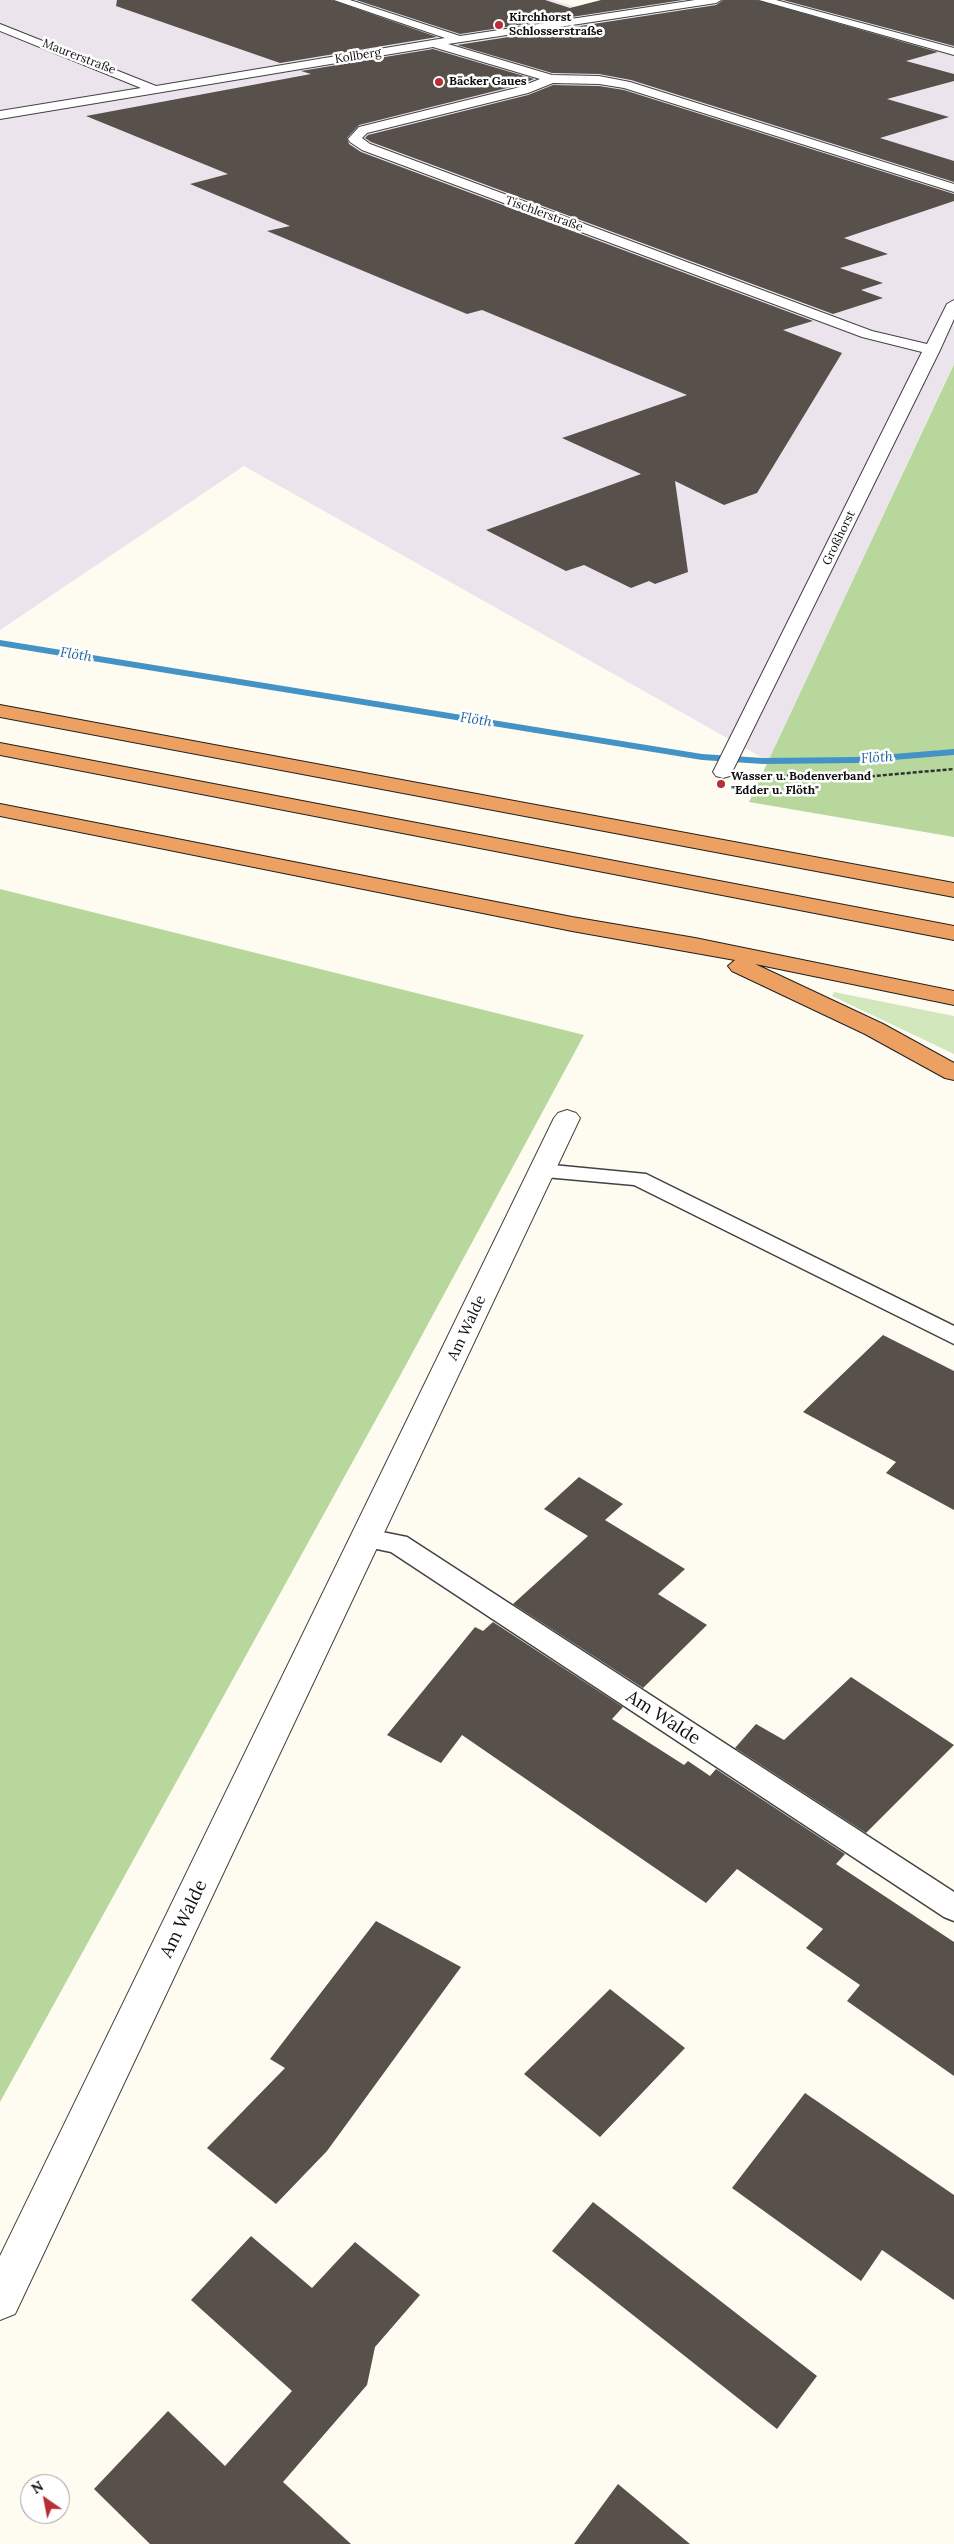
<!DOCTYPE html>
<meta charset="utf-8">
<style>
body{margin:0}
#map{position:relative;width:954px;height:2544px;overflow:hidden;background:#fefcf1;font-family:Lora,serif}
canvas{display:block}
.north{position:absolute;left:20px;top:2474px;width:50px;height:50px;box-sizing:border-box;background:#fff;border:1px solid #9f9f9f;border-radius:50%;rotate:327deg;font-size:14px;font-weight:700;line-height:20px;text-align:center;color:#0f0f0f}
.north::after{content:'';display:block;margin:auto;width:18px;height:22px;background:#b82e35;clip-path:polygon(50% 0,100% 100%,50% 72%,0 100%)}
</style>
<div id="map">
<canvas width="954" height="2544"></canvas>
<div class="north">N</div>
</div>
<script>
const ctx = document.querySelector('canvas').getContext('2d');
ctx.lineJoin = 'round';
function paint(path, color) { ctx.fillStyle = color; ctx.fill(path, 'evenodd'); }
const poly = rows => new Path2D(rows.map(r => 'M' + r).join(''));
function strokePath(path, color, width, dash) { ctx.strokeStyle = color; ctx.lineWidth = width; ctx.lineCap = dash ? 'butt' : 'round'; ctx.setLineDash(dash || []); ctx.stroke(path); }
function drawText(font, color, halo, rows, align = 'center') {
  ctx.font = font + ' Lora,serif'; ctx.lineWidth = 5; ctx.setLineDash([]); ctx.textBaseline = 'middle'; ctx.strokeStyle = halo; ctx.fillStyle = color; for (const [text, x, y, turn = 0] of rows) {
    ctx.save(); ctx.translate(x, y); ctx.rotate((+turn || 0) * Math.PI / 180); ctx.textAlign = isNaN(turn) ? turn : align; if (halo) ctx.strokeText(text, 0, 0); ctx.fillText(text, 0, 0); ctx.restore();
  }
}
const industrial = poly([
 [0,0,553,0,592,12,665,0,954,0,954,363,768,761,244,466,0,630]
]);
const green = poly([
 [834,992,954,1016,954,1054,832,996]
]);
const forest = poly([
 [954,364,954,837,749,802],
 [0,889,584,1035,401,1374,0,2102]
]);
const stream = poly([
 [0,640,702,754,763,758,857,757,954,749,954,755,857,763,763,764,702,760,0,646,0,640]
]);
const building = poly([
 [117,0,332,0,437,37,280,63,116,6],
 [356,0,545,0,570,8,601,0,683,0,460,34],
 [723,0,757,0,938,52,906,61,954,74,954,81,887,99,949,117,880,138,954,161,954,182,631,80,599,74,552,73,457,45,716,5],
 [783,0,954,0,954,46],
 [433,49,534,79,519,85,359,125,347,138,349,144,361,152,813,321,783,330,842,353,757,493,724,505,675,481,688,572,655,584,649,581,631,588,584,565,566,571,486,530,641,474,562,438,687,395,482,310,467,314,267,231,290,226,190,184,228,174,86,116,311,74,301,71],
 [553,85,599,86,624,90,954,194,954,201,844,238,888,254,840,268,883,283,861,290,883,298,833,314,371,142,365,138,368,135,528,95],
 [883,1335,954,1371,954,1510,886,1473,896,1462,803,1412],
 [579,1477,623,1504,605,1520,685,1569,658,1594,707,1625,643,1688,513,1604,588,1536,544,1509],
 [493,1622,623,1707,612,1719,684,1765,688,1761,710,1776,716,1769,845,1854,836,1864,954,1942,954,2076,847,2001,860,1985,806,1948,823,1929,737,1869,706,1903,462,1735,441,1763,387,1735,475,1627,483,1631],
 [851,1677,954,1745,866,1833,735,1748,756,1724,784,1740],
 [376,1921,461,1967,327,2151,276,2204,207,2148,285,2068,270,2059],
 [610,1989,685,2048,600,2137,524,2074],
 [805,2093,954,2195,954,2300,882,2250,861,2281,732,2188],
 [593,2202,817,2376,777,2429,552,2251],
 [251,2236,312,2288,355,2242,420,2295,375,2347,367,2385,283,2482,351,2544,150,2544,94,2489,168,2411,225,2466,292,2391,191,2300],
 [618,2484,690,2544,574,2544]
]);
const path = poly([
 [763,774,851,778,954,769]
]);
const service = poly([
 [542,1164,646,1174,954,1326,954,1344,634,1185,534,1176,531,1171,534,1166,542,1164],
 [367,1529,407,1537,954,1892,954,1921,944,1917,391,1552,358,1545,354,1538,358,1531,367,1529]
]);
const minor = poly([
 [334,0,350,0,460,36,695,0,721,0,716,3,448,44,552,75,599,76,630,82,954,184,954,192,624,88,599,84,553,83,528,93,367,133,362,138,370,144,872,331,927,344,947,304,954,300,954,319,940,350,730,776,723,778,716,776,713,772,922,352,862,337,362,150,350,142,348,139,359,127,520,87,540,79,433,47,0,119,0,111,141,88,0,31,0,24,156,86,445,38,334,0],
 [759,0,776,0,954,48,954,55,759,0],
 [567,1110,576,1113,580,1118,15,2314,0,2320,0,2256,554,1118,558,1113,567,1110]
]);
const motorway = poly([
 [0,705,954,883,954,897,0,717,0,705],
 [0,743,954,926,954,940,0,755,0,743],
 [0,804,572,917,695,938,954,991,954,1005,755,964,883,1024,954,1063,954,1080,945,1078,865,1034,732,971,728,966,735,960,572,931,0,816,0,804]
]);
const markers = [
 [499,25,5,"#b82e35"],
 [439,82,5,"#b82e35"],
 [721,784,5,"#b82e35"]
];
const farPoinames = [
 ["Kirchhorst",509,18],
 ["Schlosserstraße",509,32],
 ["Bäcker Gaues",449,82],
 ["Wasser u. Bodenverband",731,777],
 ["\"Edder u. Flöth\"",731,791]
];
const farStreetnames = [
 ["Kollberg",358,56,-9],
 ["Maurerstraße",79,57,21],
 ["Tischlerstraße",544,214,20],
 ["Großhorst",839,538,-64]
];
const farWaternames = [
 ["Flöth",76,655,9],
 ["Flöth",476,720,9],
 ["Flöth",877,758,-4]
];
const streetNames = [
 ["Am Walde",467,1328,-65]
];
const nearStreetnames = [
 ["Am Walde",663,1718,33],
 ["Am Walde",184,1919,-64]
];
paint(industrial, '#ece4ed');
paint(green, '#d3e7bc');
paint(forest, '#b7d79c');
paint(stream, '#4393c6');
paint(building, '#57504b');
strokePath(service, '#424242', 3);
strokePath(minor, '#424242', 2);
strokePath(motorway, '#202020', 2);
strokePath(path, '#313131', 2.5, [4, 2]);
paint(service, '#fff');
paint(minor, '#fff');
paint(motorway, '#eca061');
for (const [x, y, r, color] of markers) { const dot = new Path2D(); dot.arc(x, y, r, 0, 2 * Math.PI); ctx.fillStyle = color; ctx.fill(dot); strokePath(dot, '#fff', 2); }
drawText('bold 12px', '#0f0f0f', '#fff', farPoinames, 'left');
drawText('12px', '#0f0f0f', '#fff', farStreetnames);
drawText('italic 14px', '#1e659a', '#fff', farWaternames);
drawText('15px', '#0f0f0f', '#fff', streetNames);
drawText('18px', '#0f0f0f', '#fff', nearStreetnames);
</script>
